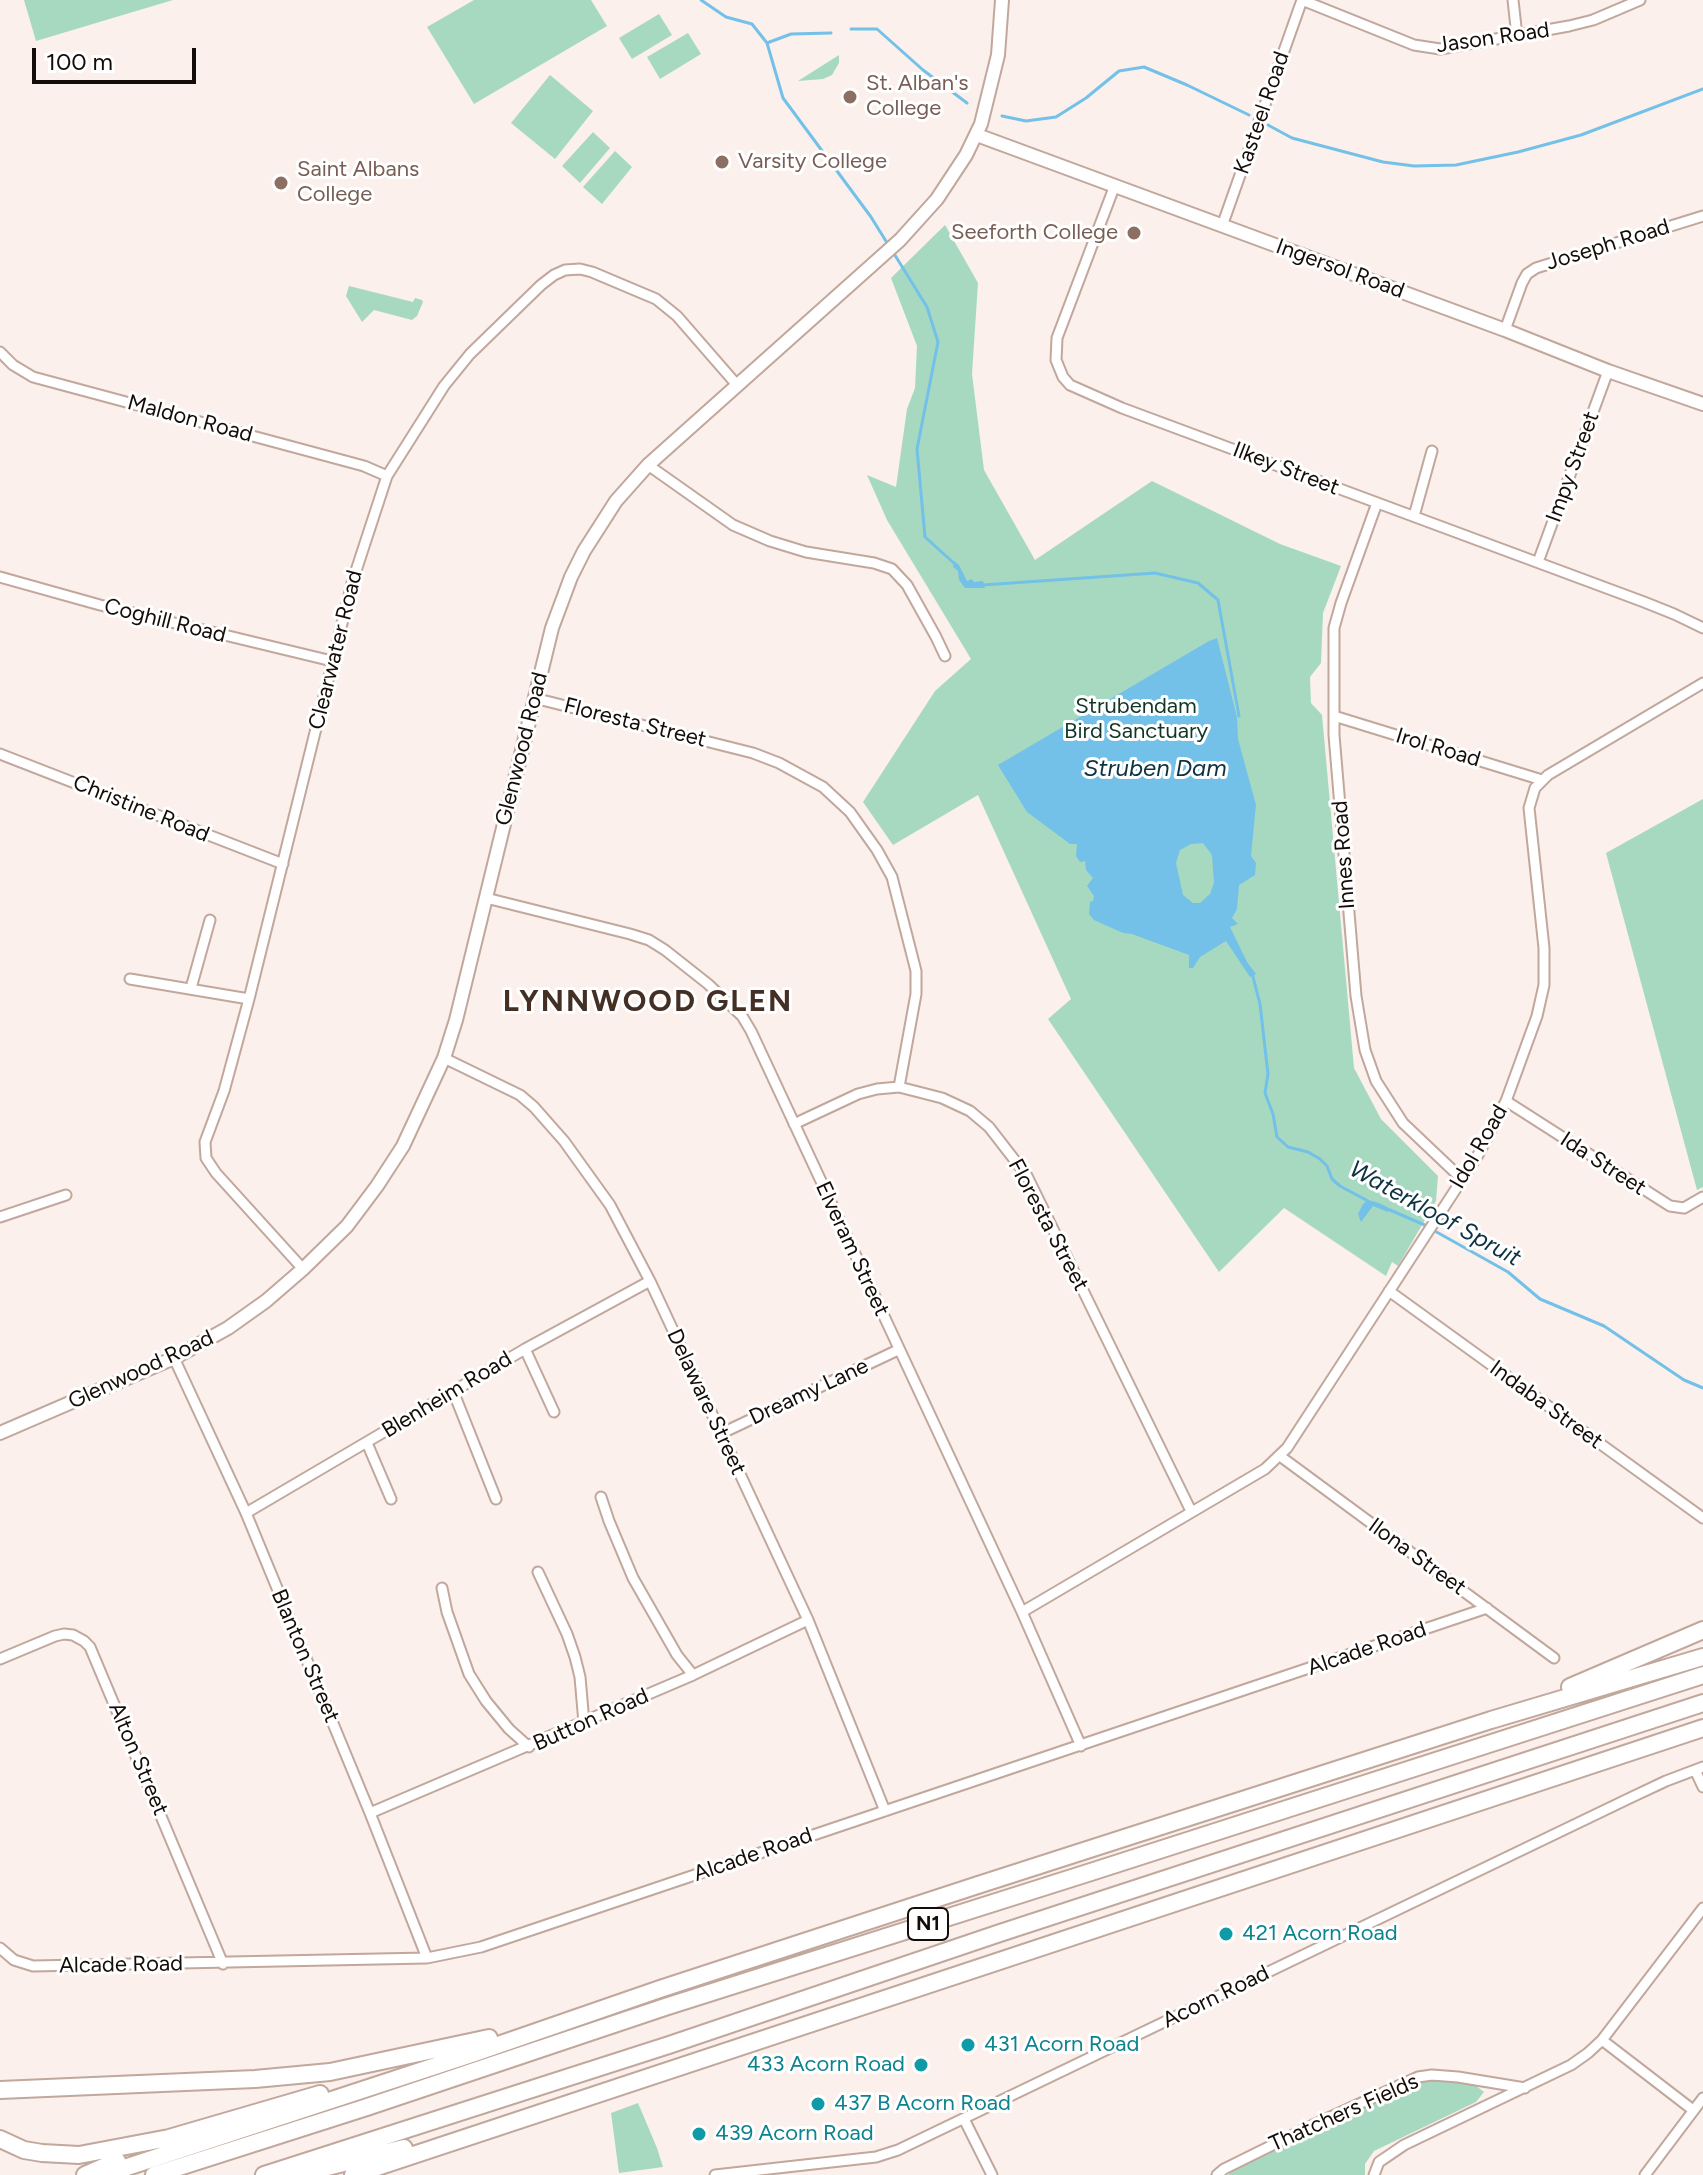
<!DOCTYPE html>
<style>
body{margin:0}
#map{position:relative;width:1703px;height:2175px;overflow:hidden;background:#fbf0eb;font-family:Figtree,sans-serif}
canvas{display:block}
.scale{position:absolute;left:32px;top:48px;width:164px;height:36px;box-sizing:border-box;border:4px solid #140c08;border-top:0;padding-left:10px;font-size:24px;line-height:28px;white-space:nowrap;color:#140c08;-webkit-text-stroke:6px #fff;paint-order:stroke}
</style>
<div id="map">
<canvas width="1703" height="2175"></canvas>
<div class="scale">100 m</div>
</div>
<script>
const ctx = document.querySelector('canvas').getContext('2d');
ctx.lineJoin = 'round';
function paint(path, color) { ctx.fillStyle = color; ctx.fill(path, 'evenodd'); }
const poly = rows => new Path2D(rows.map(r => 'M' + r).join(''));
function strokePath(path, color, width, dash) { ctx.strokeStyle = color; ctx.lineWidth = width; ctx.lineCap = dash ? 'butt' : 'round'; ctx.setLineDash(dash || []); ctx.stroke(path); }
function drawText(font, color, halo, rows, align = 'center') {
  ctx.font = font + ' Figtree,sans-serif'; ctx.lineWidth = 6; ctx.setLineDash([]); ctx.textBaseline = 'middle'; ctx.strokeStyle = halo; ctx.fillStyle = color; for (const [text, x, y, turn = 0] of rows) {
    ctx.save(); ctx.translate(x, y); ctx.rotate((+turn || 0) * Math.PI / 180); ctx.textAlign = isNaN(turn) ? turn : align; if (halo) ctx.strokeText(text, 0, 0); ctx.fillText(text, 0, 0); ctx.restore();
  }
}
const green = poly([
 [24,0,173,0,36,41],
 [474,0,591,0,607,26,474,104,427,27],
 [659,14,672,35,632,59,619,38],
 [688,33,701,54,660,79,647,57],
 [839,55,839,63,832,75,823,79,798,81],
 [550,75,593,111,555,159,511,123],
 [593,132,610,148,580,183,562,166],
 [615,151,632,167,602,204,583,187],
 [945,225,978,283,972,374,984,470,1035,560,1152,481,1280,544,1341,566,1323,613,1321,663,1310,677,1311,703,1322,715,1354,1068,1381,1119,1438,1176,1436,1201,1398,1266,1392,1262,1386,1276,1284,1208,1219,1272,1048,1019,1071,999,978,795,893,845,863,802,935,691,971,659,887,520,867,475,896,487,907,409,915,388,917,346,891,278],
 [349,286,413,302,415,298,422,300,423,302,417,316,412,320,374,310,362,322,346,296],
 [1703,799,1703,1187,1697,1190,1606,853],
 [1427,2079,1471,2082,1484,2092,1476,2102,1374,2151,1365,2164,1365,2175,1228,2175,1233,2170,1372,2102],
 [638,2103,657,2148,663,2167,619,2173,611,2113]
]);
const water = poly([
 [954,561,959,565,967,581,972,579,974,582,983,581,985,588,965,588,959,580,958,571,953,567],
 [1217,638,1237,717,1238,739,1256,805,1251,856,1256,863,1255,875,1239,885,1237,909,1232,918,1238,924,1230,927,1247,962,1256,974,1250,977,1226,941,1200,957,1193,968,1189,968,1189,955,1132,934,1123,933,1094,920,1089,914,1090,902,1093,901,1094,896,1087,886,1093,878,1086,870,1085,861,1080,862,1076,856,1077,844,1070,844,1027,812,998,765,1209,641],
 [1203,843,1212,855,1214,883,1210,894,1200,903,1193,903,1183,895,1176,863,1180,850,1191,844],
 [1368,1200,1379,1203,1391,1209,1388,1212,1373,1206,1361,1222,1358,1214,1363,1204]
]);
const stream = poly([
 [701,0,726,17,752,24,767,43,783,98,871,217,889,246],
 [851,29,877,29,923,70,967,103],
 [767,43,791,34,831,33],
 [1002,116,1026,121,1056,117,1086,98,1119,71,1144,67,1187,85,1249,115],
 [1268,125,1292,138,1383,162,1414,166,1456,165,1518,152,1581,135,1703,89],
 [893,252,927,307,938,342,917,449,925,537,956,565],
 [983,585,1155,573,1198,583,1218,600,1239,716],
 [1252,973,1260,1004,1268,1074,1265,1093,1273,1114,1277,1137,1288,1147,1308,1152,1320,1159,1327,1166,1332,1179,1340,1186,1368,1201],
 [1390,1210,1427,1226],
 [1433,1230,1508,1272,1540,1299,1604,1326,1684,1380,1703,1388]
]);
const street = poly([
 [1302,0,1414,45,1440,49,1569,26,1593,20,1640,0],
 [1513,0,1517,36],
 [1115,185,1057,338,1056,360,1063,377,1070,385,1122,408,1644,602,1674,614,1703,628],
 [1222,226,1302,0],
 [1505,330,1522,283,1527,274,1536,268,1703,216],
 [0,352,13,365,33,377,364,466,387,476],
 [648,465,733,525,770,541,806,552,874,563,892,569,907,585,936,637,945,656],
 [1377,503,1341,603,1334,628,1334,735,1356,996,1365,1050,1376,1081,1403,1123,1462,1179],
 [1414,516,1432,451],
 [1538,562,1608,371],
 [0,577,100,605,332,661],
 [534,698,753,753,779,763,823,787,850,812,877,850,892,877,916,971,916,994,899,1087,942,1098,970,1111,989,1127,1027,1176,1191,1511],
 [1334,716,1542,780],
 [0,754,283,864],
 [486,898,630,934,649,940,665,950,708,984,742,1016,751,1031,1022,1612,1081,1746],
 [130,979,249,999],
 [191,988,210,920],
 [444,1058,520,1095,534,1107,564,1141,610,1205,650,1281,808,1620,885,1811],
 [1506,1101,1670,1206,1684,1208,1703,1197],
 [794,1124,858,1094,877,1089,899,1087],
 [0,1217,66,1195],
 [303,1269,216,1173,206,1158,205,1142,224,1091,249,999,352,583,387,476,444,386,470,354,541,285,554,275,565,270,580,269,592,272,656,299,677,316,737,385],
 [1389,1291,1703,1518],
 [525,1349,554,1412],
 [174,1358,246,1513,370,1813,427,1958],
 [453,1391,496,1499],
 [720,1434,898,1350],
 [367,1443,391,1499],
 [1280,1456,1554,1658],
 [601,1497,609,1521,633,1578,677,1655,693,1675],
 [246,1513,525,1349,650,1281],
 [538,1572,567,1634,575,1657,580,1677,584,1723],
 [442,1588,447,1612,469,1674,486,1701,509,1729,529,1747],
 [1022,1612,1265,1469,1287,1448,1478,1155,1506,1101,1537,1016,1544,985,1544,948,1529,808,1535,788,1548,775,1703,683],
 [0,1659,55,1636,64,1634,73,1635,84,1641,90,1647,223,1964],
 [1695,1770,1703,1787],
 [370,1813,693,1675,808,1620],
 [0,1948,14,1960,33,1966,427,1958,481,1947,1487,1608],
 [1602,2040,1693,2110],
 [964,2119,992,2175],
 [715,2175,876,2157,898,2150,1632,1797,1666,1781,1703,1767],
 [1217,2175,1224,2169,1313,2125,1418,2077,1432,2075,1458,2077,1525,2088],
 [1374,2175,1379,2162,1404,2145,1571,2065,1588,2053,1602,2040,1703,1908],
 [1645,2175,1703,2098]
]);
const secondary = poly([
 [977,135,1505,330,1608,371,1703,404],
 [0,1433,174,1358,228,1328,266,1301,303,1269,347,1226,377,1186,403,1146,444,1058,456,1020,552,628,571,577,584,551,616,501,648,465,900,240,937,199,966,155,981,124,998,55,1002,0]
]);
const highway = poly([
 [1570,1687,1703,1630],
 [0,2090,255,2079,330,2072,489,2038],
 [0,2139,24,2150,42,2153,79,2155,169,2138,320,2094],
 [85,2175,117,2161],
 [109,2175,121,2169,472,2054,660,1989,978,1885,1491,1720,1703,1657],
 [154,2175,367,2107,665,2007,1094,1871,1703,1675],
 [264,2175,669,2045,997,1934,1703,1703],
 [295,2175,404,2148],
 [353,2175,1703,1728]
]);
const markers = [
 [850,97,8,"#8d6e63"],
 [722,162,8,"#8d6e63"],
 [281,183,8,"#8d6e63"],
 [1134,233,8,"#8d6e63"],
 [1226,1934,8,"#0f9aa8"],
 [968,2045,8,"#0f9aa8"],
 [921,2065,8,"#0f9aa8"],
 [818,2104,8,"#0f9aa8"],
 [699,2134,8,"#0f9aa8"]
];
const shields = [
 [928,1924,40]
];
const shieldNames = [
 ["N1",928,1924]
];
const streetNames = [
 ["Jason Road",1493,38,-8],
 ["Kasteel Road",1262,113,-71],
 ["Joseph Road",1608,245,-17],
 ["Ingersol Road",1340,269,20],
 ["Maldon Road",190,419,15],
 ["Impy Street",1573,467,-70],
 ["Ilkey Street",1286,469,21],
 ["Coghill Road",165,621,14],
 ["Clearwater Road",336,650,-76],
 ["Floresta Street",635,723,14],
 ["Irol Road",1438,748,17],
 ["Glenwood Road",522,749,-76],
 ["Christine Road",141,809,22],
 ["Innes Road",1344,855,-94],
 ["Idol Road",1479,1147,-60],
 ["Ida Street",1603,1164,33],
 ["Floresta Street",1048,1225,62],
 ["Elveram Street",852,1249,65],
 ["Glenwood Road",141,1370,-25],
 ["Dreamy Lane",809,1392,-25],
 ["Blenheim Road",447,1395,-31],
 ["Delaware Street",706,1402,65],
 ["Indaba Street",1546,1405,36],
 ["Ilona Street",1417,1557,36],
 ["Alcade Road",1367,1649,-19],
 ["Blanton Street",305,1656,67],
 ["Button Road",591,1720,-24],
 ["Alton Street",138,1759,67],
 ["Alcade Road",753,1855,-19],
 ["Alcade Road",121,1965,-1],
 ["Acorn Road",1216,1997,-26],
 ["Thatchers Fields",1344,2113,-24]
];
const educationNames = [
 ["St. Alban's",866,84],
 ["College",866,109],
 ["Varsity College",738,162],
 ["Saint Albans",297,170],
 ["College",297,195],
 ["Seeforth College",1118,233,"right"]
];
const parkNames = [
 ["Strubendam",1136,707],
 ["Bird Sanctuary",1136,732]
];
const cultureNames = [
 ["421 Acorn Road",1242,1934],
 ["431 Acorn Road",984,2045],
 ["433 Acorn Road",905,2065,"right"],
 ["437 B Acorn Road",834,2104],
 ["439 Acorn Road",715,2134]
];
const waterNames = [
 ["Struben Dam",1155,769],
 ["Waterkloof Spruit",1435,1214,29]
];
const districtNames = [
 ["LYNNWOOD GLEN",648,1002]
];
paint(green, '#a7d9c1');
paint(water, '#73c1e8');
strokePath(stream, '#73c1e8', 3);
strokePath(street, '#c1a79c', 13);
strokePath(secondary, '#c1a79c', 16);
strokePath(highway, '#c1a79c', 20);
strokePath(street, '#fff', 9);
strokePath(secondary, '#fff', 12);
strokePath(highway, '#fff', 16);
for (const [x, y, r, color] of markers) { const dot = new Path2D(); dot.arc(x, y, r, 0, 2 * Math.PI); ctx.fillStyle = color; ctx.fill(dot); strokePath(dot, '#fff', 3); }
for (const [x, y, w] of shields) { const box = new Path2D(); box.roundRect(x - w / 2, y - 16, w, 32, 6); ctx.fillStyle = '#fff'; ctx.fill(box); strokePath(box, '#140c08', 2); }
drawText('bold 20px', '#140c08', null, shieldNames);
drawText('22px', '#140c08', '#fff', streetNames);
drawText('22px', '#785e54', '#fff', educationNames, 'left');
drawText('22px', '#113627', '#fff', parkNames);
drawText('22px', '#0d838f', '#fff', cultureNames, 'left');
drawText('italic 24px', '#0e3242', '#fff', waterNames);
ctx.letterSpacing = '2px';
drawText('bold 30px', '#442f25', '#fff', districtNames);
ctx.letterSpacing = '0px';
</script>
